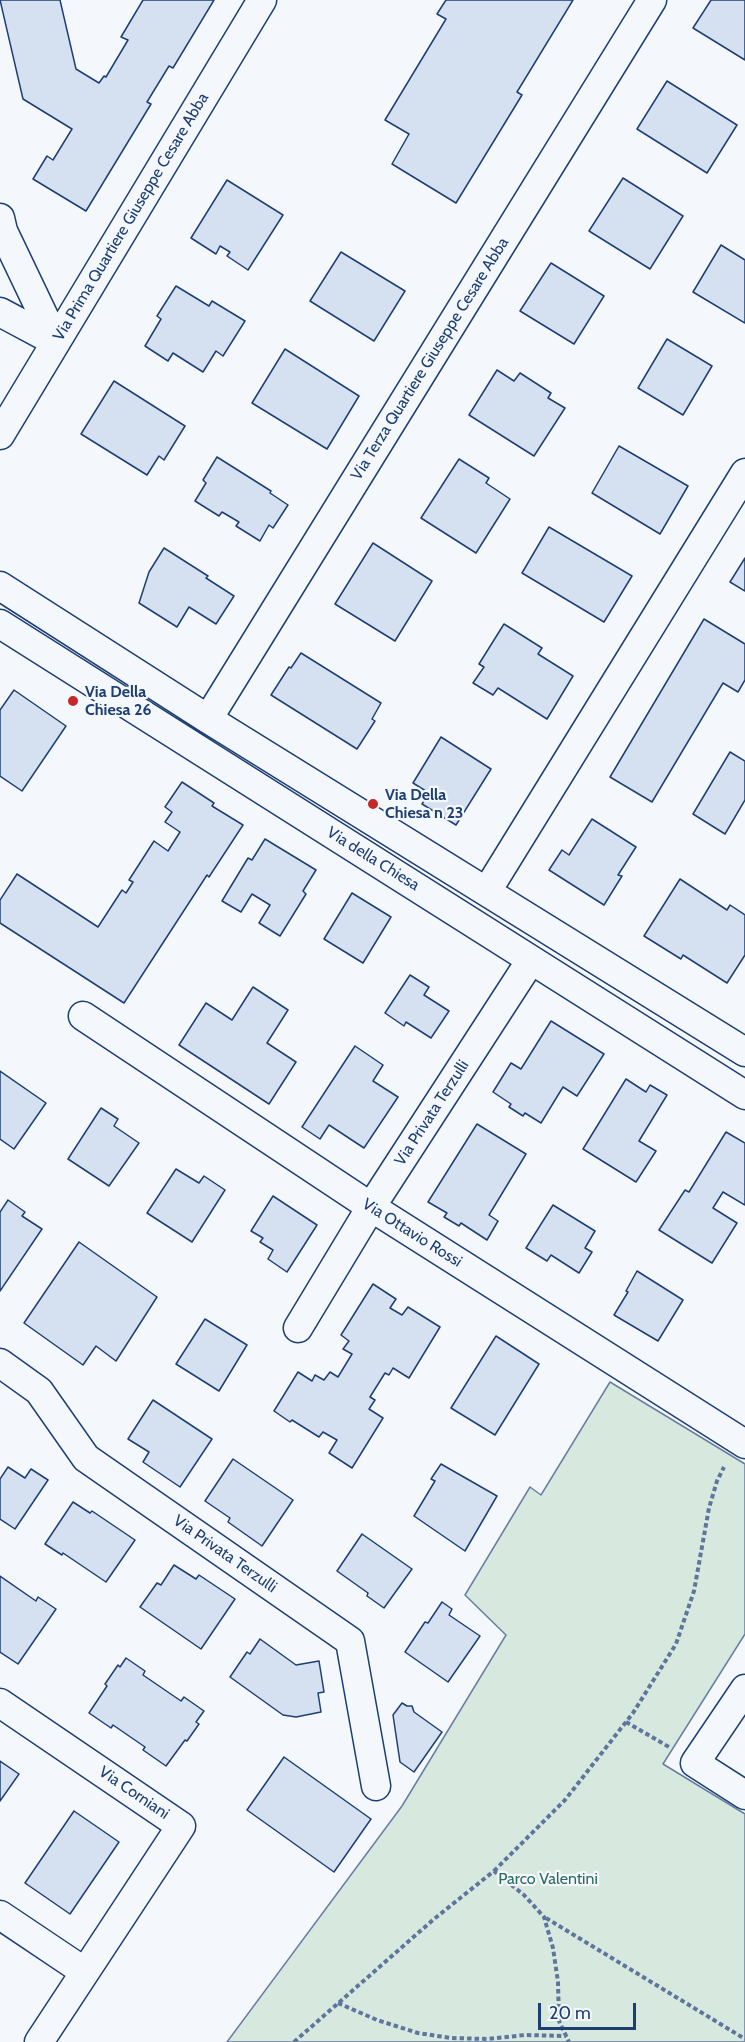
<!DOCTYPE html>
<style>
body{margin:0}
#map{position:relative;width:745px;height:2042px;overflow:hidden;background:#f4f7fb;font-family:Cabin,sans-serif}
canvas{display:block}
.scale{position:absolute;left:538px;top:2003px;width:98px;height:27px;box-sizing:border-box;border:3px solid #1d3f73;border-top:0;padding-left:8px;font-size:18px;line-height:21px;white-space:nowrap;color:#1d3f73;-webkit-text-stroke:4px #f4f7fb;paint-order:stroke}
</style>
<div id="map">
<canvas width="745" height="2042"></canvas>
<div class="scale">20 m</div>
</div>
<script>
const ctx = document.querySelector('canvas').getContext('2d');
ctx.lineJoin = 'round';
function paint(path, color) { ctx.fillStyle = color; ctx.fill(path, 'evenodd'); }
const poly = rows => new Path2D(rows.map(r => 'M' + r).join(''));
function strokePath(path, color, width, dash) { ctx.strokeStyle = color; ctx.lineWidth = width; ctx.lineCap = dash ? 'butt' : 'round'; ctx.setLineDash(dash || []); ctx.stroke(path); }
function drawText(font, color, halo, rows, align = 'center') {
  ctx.font = font + ' Cabin,sans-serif'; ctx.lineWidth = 4.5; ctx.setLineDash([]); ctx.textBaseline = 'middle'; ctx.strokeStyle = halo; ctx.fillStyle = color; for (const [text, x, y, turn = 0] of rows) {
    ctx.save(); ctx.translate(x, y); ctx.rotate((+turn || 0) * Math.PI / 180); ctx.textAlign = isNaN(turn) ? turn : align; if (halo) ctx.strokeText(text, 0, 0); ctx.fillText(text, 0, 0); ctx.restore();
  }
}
const green = poly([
 [610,1382,745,1464,745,1634,663,1764,745,1814,745,2042,227,2042,402,1806,506,1635,465,1595,530,1487,541,1495,610,1382]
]);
const building = poly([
 [0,0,60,0,76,69,99,83,104,76,106,77,128,40,121,37,143,0,214,0,173,68,169,66,147,102,151,104,86,211,33,179,47,156,53,160,72,129,23,99,0,0],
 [446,0,573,0,517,92,522,95,456,203,392,164,409,134,385,120,446,19,437,14,446,0],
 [711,0,745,0,745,60,693,28,711,0],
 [667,81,737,125,707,173,637,129,667,81],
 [623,178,683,216,650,269,589,231,623,178],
 [227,180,283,215,248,270,227,256,230,252,220,246,216,254,191,238,227,180],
 [721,245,745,260,745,323,693,292,721,245],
 [341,252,405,291,374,341,310,301,341,252],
 [551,263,604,296,574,344,520,311,551,263],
 [176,286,209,306,212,301,245,321,223,356,216,351,203,372,173,353,168,361,145,346,161,319,157,316,176,286],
 [667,339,712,366,683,415,638,388,667,339],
 [285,349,359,396,327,449,252,403,285,349],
 [497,370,514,381,520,373,551,393,548,398,565,408,534,456,469,415,497,370],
 [114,381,185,426,164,460,159,456,147,475,81,434,114,381],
 [619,446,688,486,660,534,592,493,619,446],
 [217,457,271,491,270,493,288,505,273,528,269,525,260,541,236,526,239,522,222,512,219,516,195,501,206,483,203,480,217,457],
 [459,459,489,478,486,483,510,499,476,553,421,518,459,459],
 [549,527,632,576,604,622,522,573,549,527],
 [373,543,432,581,395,641,335,604,373,543],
 [164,548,208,576,206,578,234,596,216,624,189,607,177,627,139,603,149,572,164,548],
 [745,558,745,591,730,582,745,558],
 [704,619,745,644,745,680,738,692,723,683,652,802,610,777,704,619],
 [504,624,542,648,538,654,573,676,547,719,498,688,493,695,473,683,484,667,479,664,504,624],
 [301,653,381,703,372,719,375,721,357,749,271,695,289,667,291,668,301,653],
 [14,690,66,726,22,791,0,776,0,710,14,690],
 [441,737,491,769,456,825,422,804,429,793,413,783,441,737],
 [730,752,745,761,745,800,725,834,693,814,730,752],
 [182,782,214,803,212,806,243,825,209,877,207,875,124,1003,0,923,0,900,17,874,98,927,122,890,126,893,133,882,129,880,154,841,168,851,180,832,165,822,172,812,165,807,182,782],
 [592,819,636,847,618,875,622,876,604,905,549,870,562,850,569,855,592,819],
 [265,839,316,870,303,891,306,894,280,936,259,923,270,905,252,894,241,912,222,901,248,858,252,860,265,839],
 [680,879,727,910,730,905,745,915,745,955,727,983,683,955,681,959,644,936,680,879],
 [352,893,391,917,363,963,324,939,352,893],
 [410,975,429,987,424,995,449,1011,431,1038,406,1022,404,1026,385,1013,410,975],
 [253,987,288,1010,267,1043,296,1062,269,1104,179,1045,206,1003,232,1020,253,987],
 [551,1021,604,1054,577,1096,563,1087,541,1123,525,1113,523,1116,509,1107,511,1104,493,1092,511,1063,521,1069,551,1021],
 [355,1046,383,1065,373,1081,398,1097,364,1148,329,1125,320,1139,302,1127,355,1046],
 [0,1071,46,1103,14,1149,0,1139,0,1071],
 [626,1079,646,1092,650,1085,667,1095,639,1141,656,1151,636,1182,583,1149,626,1079],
 [101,1108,118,1119,114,1126,139,1143,109,1186,68,1159,101,1108],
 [477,1124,526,1154,489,1215,498,1221,487,1240,461,1223,459,1226,444,1217,447,1213,428,1202,477,1124],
 [726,1132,745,1143,745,1205,723,1192,713,1208,737,1223,712,1263,659,1230,685,1190,689,1192,726,1132],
 [176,1169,199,1183,204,1176,225,1190,192,1242,147,1213,176,1169],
 [273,1196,317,1225,287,1272,268,1259,273,1250,260,1242,263,1238,251,1231,273,1196],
 [8,1200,25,1212,22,1216,42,1229,0,1291,0,1212,8,1200],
 [553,1205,595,1231,585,1248,592,1252,579,1273,551,1255,547,1261,526,1248,553,1205],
 [79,1242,157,1297,116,1361,96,1346,83,1365,24,1323,79,1242],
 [637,1271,683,1300,658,1341,614,1315,628,1292,626,1291,637,1271],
 [373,1284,396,1299,390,1308,402,1315,408,1307,440,1327,409,1378,393,1368,389,1375,385,1373,370,1397,375,1400,369,1409,383,1418,352,1468,329,1453,337,1440,323,1432,319,1437,292,1420,290,1422,274,1411,298,1372,312,1381,315,1375,324,1380,330,1372,338,1377,352,1354,343,1349,349,1341,341,1335,373,1284],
 [205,1319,247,1345,219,1391,176,1364,205,1319],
 [496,1336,539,1364,495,1435,451,1408,496,1336],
 [153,1400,212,1439,180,1487,143,1462,149,1452,128,1439,153,1400],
 [233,1459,293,1500,262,1546,228,1522,230,1518,205,1501,233,1459],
 [441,1464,497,1496,465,1551,414,1516,435,1481,431,1479,441,1464],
 [8,1467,25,1478,31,1469,48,1480,15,1529,0,1519,0,1479,8,1467],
 [73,1502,90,1513,92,1511,135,1540,106,1582,63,1553,62,1555,45,1544,73,1502],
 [362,1534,412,1569,384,1608,367,1596,368,1593,337,1571,362,1534],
 [174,1565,196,1579,199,1575,235,1599,201,1649,140,1607,157,1583,161,1585,174,1565],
 [0,1576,36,1601,38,1597,56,1609,18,1664,0,1652,0,1576],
 [442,1602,452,1609,449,1615,480,1636,448,1682,405,1652,425,1622,428,1623,442,1602],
 [260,1639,296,1665,319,1661,324,1692,318,1693,321,1712,296,1717,283,1715,230,1677,247,1652,250,1654,260,1639],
 [126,1658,145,1671,143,1675,181,1701,184,1697,204,1711,196,1722,199,1724,187,1741,185,1740,166,1766,143,1750,145,1747,113,1725,111,1728,89,1713,107,1686,105,1684,118,1665,120,1667,126,1658],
 [402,1703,407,1706,412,1706,414,1712,442,1732,414,1772,400,1762,393,1715,402,1703],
 [284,1757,371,1819,334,1872,247,1810,284,1757],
 [0,1761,19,1774,0,1801,0,1761],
 [74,1811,119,1842,70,1914,25,1883,74,1811]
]);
const path = poly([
 [626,1722,669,1747],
 [494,1871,565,1800,633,1713,676,1644,694,1591,709,1508,717,1481,724,1467],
 [546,1918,745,2039],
 [338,2003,377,2020,418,2033,451,2038,488,2039,525,2035,566,2036],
 [294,2042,434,1919,494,1871,524,1895,544,1917,553,1948,558,1982,559,2021,569,2042]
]);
const street = poly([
 [0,218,3,231,56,342],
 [0,312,56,342],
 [0,435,262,0],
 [0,586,208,719,745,1052],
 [0,624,745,1095],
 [208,719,652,0],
 [487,891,745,473],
 [83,1016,371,1207,745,1444],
 [298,1328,371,1207,531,960],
 [0,1363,39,1391,86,1458,350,1641,376,1786],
 [745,1689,695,1763,745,1795],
 [0,1703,181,1826,85,1972,0,1915],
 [39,2042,85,1972]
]);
const markers = [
 [73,701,6,"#c62828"],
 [373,804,6,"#c62828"]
];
const streetNames = [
 ["Via Prima Quartiere Giuseppe Cesare Abba",131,217,-59],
 ["Via Terza Quartiere Giuseppe Cesare Abba",430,359,-58],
 ["Via della Chiesa",373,859,32],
 ["Via Privata Terzulli",432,1113,-57],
 ["Via Ottavio Rossi",412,1233,32],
 ["Via Privata Terzulli",225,1554,35],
 ["Via Corniani",134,1793,34]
];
const poiNames = [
 ["Via Della",85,692],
 ["Chiesa 26",85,710],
 ["Via Della",385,795],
 ["Chiesa n 23",385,813]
];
const parkNames = [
 ["Parco Valentini",548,1879]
];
paint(green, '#d7e8df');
strokePath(green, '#687fa3', 1.5);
paint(building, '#d5e0f0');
strokePath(building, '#1d3f73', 1.5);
strokePath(street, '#1d3f73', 31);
strokePath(path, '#5e769c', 4, [4.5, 3]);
strokePath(street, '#f4f7fb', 28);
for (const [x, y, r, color] of markers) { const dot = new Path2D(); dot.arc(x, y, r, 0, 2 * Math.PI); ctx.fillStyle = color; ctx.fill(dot); strokePath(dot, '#f4f7fb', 2); }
drawText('16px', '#1d3f73', '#f4f7fb', streetNames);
drawText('bold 16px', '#1d3f73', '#f4f7fb', poiNames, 'left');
drawText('16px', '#2c6c60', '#f4f7fb', parkNames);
</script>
